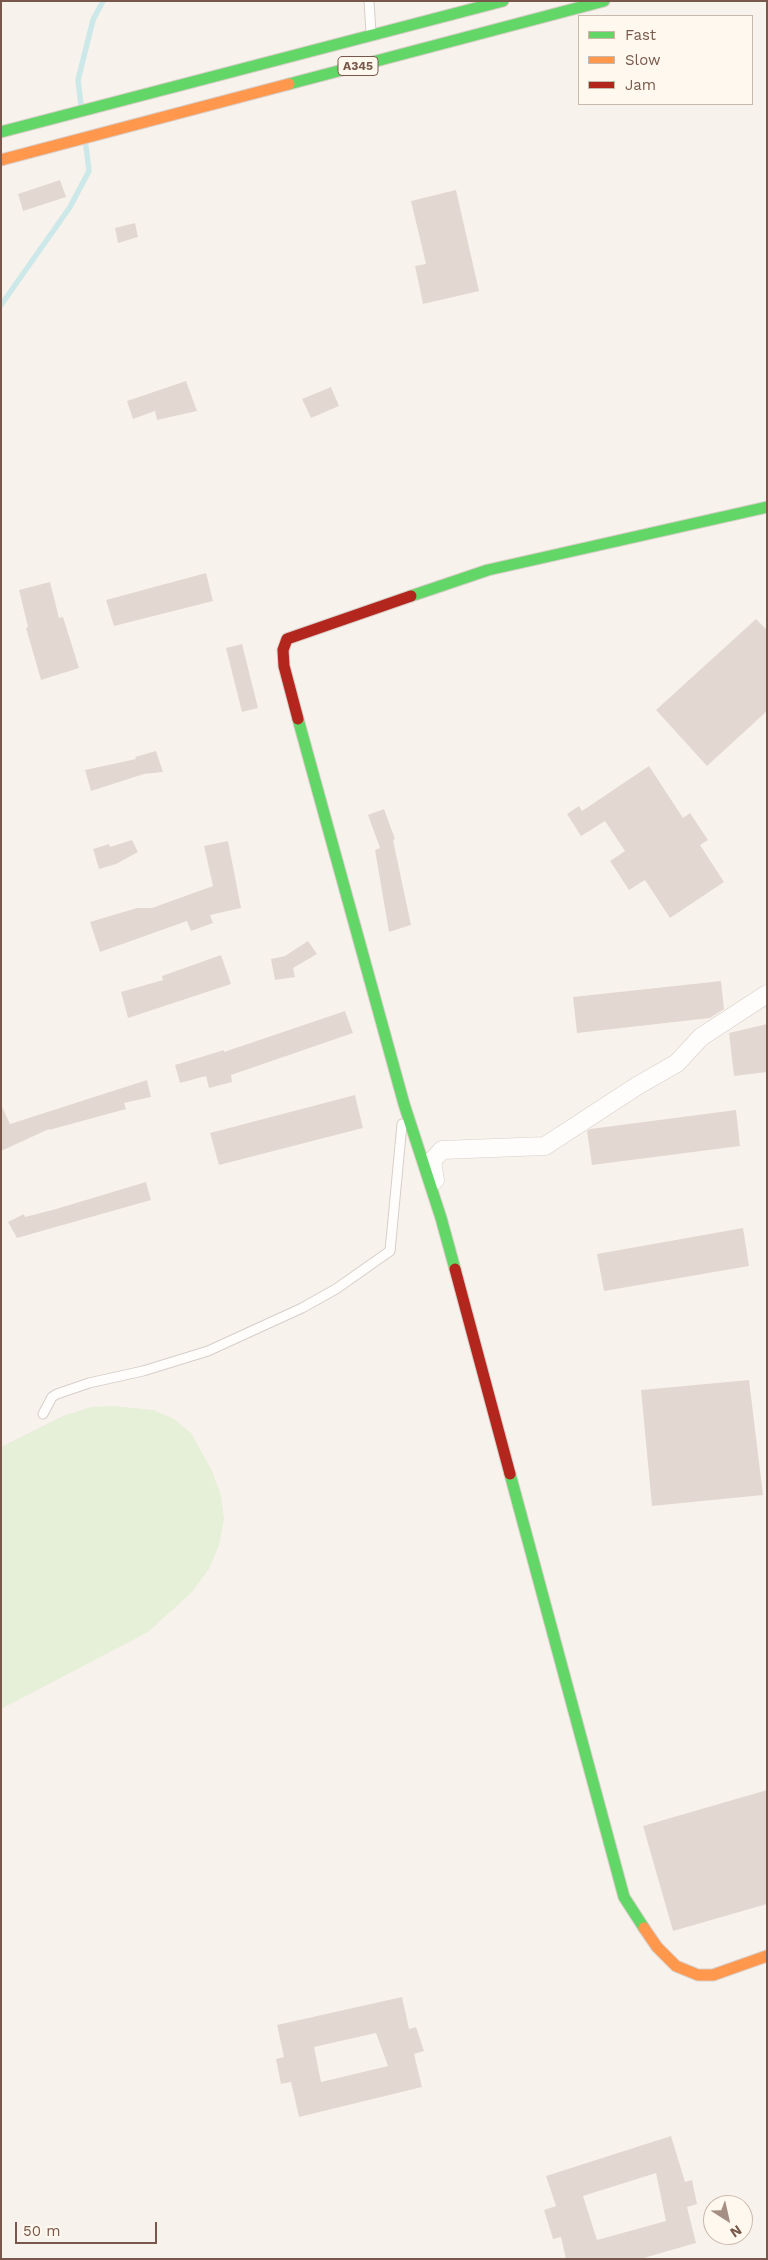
<!DOCTYPE html>
<style>
body{margin:0}
#map{position:relative;width:768px;height:2260px;overflow:hidden;background:#f8f2ec;font-family:"Work Sans",sans-serif}
canvas{display:block}
.frame{position:absolute;inset:0;border:2px solid #78584a;pointer-events:none}
.legend{position:absolute;left:578px;top:15px;width:175px;height:90px;box-sizing:border-box;background:#fff8ee;border:1px solid #c9b8ac;margin:0;padding:6px 9px;list-style:none;font-size:15px;color:#78584a}
.legend li{display:flex;align-items:center;gap:10px;height:25px}
.legend b{width:25px;border:1px solid #c9b8ac}
.north{position:absolute;left:703px;top:2195px;width:50px;height:50px;box-sizing:border-box;background:#fff8ee;border:1px solid #c9b8ac;border-radius:50%;rotate:145deg;font-size:14px;font-weight:700;line-height:20px;text-align:center;color:#78584a}
.north::after{content:'';display:block;margin:auto;width:18px;height:22px;background:#a58e83;clip-path:polygon(50% 0,100% 100%,50% 72%,0 100%)}
.scale{position:absolute;left:15px;top:2222px;width:142px;height:22px;box-sizing:border-box;border:2px solid #78584a;border-top:0;padding-left:6px;font-size:15px;line-height:18px;white-space:nowrap;color:#78584a;-webkit-text-stroke:4px #fff8ee;paint-order:stroke}
</style>
<div id="map">
<canvas width="768" height="2260"></canvas>
<div class="frame"></div>
<ul class="legend">
<li><b style="height:6px;background:#63d668"></b>Fast</li>
<li><b style="height:6px;background:#ff974d"></b>Slow</li>
<li><b style="height:6px;background:#b3261e"></b>Jam</li>
</ul>
<div class="north">N</div>
<div class="scale">50 m</div>
</div>
<script>
const ctx = document.querySelector('canvas').getContext('2d');
ctx.lineJoin = 'round';
function paint(path, color) { ctx.fillStyle = color; ctx.fill(path, 'evenodd'); }
const poly = rows => new Path2D(rows.map(r => 'M' + r).join(''));
function strokePath(path, color, width, dash) { ctx.strokeStyle = color; ctx.lineWidth = width; ctx.lineCap = dash ? 'butt' : 'round'; ctx.setLineDash(dash || []); ctx.stroke(path); }
function drawText(font, color, halo, rows, align = 'center') {
  ctx.font = font + ' "Work Sans",sans-serif'; ctx.lineWidth = 4; ctx.setLineDash([]); ctx.textBaseline = 'middle'; ctx.strokeStyle = halo; ctx.fillStyle = color; for (const [text, x, y, turn = 0] of rows) {
    ctx.save(); ctx.translate(x, y); ctx.rotate((+turn || 0) * Math.PI / 180); ctx.textAlign = isNaN(turn) ? turn : align; if (halo) ctx.strokeText(text, 0, 0); ctx.fillText(text, 0, 0); ctx.restore();
  }
}
const green = poly([
 [114,1406,153,1410,174,1419,191,1433,212,1471,221,1496,224,1519,219,1545,209,1569,192,1592,148,1632,1,1709,1,1447,63,1416,91,1407]
]);
const stream = poly([
 [81,105,78,80,93,20,103,1],
 [1,305,70,207,89,171,86,146]
]);
const building = poly([
 [60,180,66,197,23,211,18,194],
 [456,190,479,291,423,304,415,266,426,264,411,201],
 [135,223,138,237,118,243,115,228],
 [186,381,197,411,157,420,155,411,133,419,127,401],
 [331,387,339,406,311,418,302,399],
 [206,573,213,601,114,626,106,600],
 [50,582,59,618,63,617,79,668,41,680,26,628,28,627,19,590],
 [756,619,767,630,767,711,707,766,656,710],
 [242,644,258,708,242,712,226,648],
 [156,751,163,772,144,774,91,791,85,770,136,759,135,757],
 [649,766,683,818,690,813,708,840,700,845,724,882,670,918,645,880,629,890,610,861,625,851,605,821,581,836,567,814,579,806,582,811],
 [384,809,395,839,393,840,411,925,389,932,375,850,380,848,368,815],
 [132,840,138,852,116,864,99,869,93,849,109,844,110,847],
 [228,841,241,908,210,915,213,923,191,931,187,921,100,952,90,922,137,908,152,908,213,886,204,846],
 [308,941,317,954,293,968,295,977,275,980,271,959,285,956],
 [221,955,231,984,128,1018,121,992,163,980,162,976],
 [721,981,724,1009,710,1018,577,1033,573,997],
 [345,1011,353,1033,231,1075,232,1082,209,1088,206,1076,180,1083,175,1065,224,1050,224,1052],
 [767,1024,767,1072,734,1076,729,1033],
 [147,1080,151,1097,124,1103,126,1109,49,1130,49,1129,1,1151,1,1105,10,1124],
 [355,1095,363,1128,219,1165,210,1133],
 [736,1110,740,1146,592,1165,587,1131,590,1129],
 [146,1182,151,1200,17,1238,8,1222,24,1214,25,1217,56,1209],
 [743,1228,749,1266,604,1291,597,1254],
 [749,1380,763,1495,652,1506,641,1390],
 [767,1790,767,1904,673,1931,643,1826],
 [402,1997,409,2029,416,2027,424,2051,414,2054,422,2087,299,2117,291,2082,281,2084,276,2059,284,2057,277,2025],
 [376,2033,388,2066,321,2082,314,2047],
 [671,2136,685,2182,692,2180,697,2204,687,2207,696,2243,640,2259,566,2259,561,2237,553,2239,544,2210,556,2206,546,2176],
 [656,2173,666,2221,597,2240,583,2196]
]);
const lane = poly([
 [369,1,371,33],
 [43,1414,52,1397,57,1394,89,1383,143,1371,208,1351,302,1308,336,1289,390,1251,402,1124]
]);
const street = poly([
 [435,1180,432,1161,442,1150,545,1146,637,1086,677,1063,701,1037,767,994]
]);
const fast = poly([
 [289,84,604,1],
 [1,132,503,1],
 [411,596,488,570,767,507],
 [298,719,404,1104,441,1218,455,1269],
 [510,1474,624,1897,644,1928]
]);
const slow = poly([
 [1,160,289,84],
 [644,1928,657,1947,676,1966,698,1975,713,1975,767,1956]
]);
const jam = poly([
 [298,719,284,666,283,650,287,639,411,596],
 [455,1269,510,1474]
]);
const shields = [
 [358,66,40]
];
const shieldNames = [
 ["A345",358,66]
];
paint(green, '#e6efd7');
strokePath(stream, '#cde8e9', 5.5);
paint(building, '#e3d8d1');
strokePath(lane, '#d7cec8', 11);
strokePath(street, '#d7cec8', 19);
strokePath(fast, '#d8cec8', 13);
strokePath(slow, '#d8cec8', 13);
strokePath(jam, '#d8cec8', 13);
strokePath(lane, '#fefdfc', 9);
strokePath(street, '#fefdfc', 18);
strokePath(fast, '#63d668', 11);
strokePath(slow, '#ff974d', 11);
strokePath(jam, '#b3261e', 11);
for (const [x, y, w] of shields) { const box = new Path2D(); box.roundRect(x - w / 2, y - 9.5, w, 19, 4); ctx.fillStyle = '#fff8ee'; ctx.fill(box); strokePath(box, '#78584a', 1); }
drawText('bold 12px', '#78584a', null, shieldNames);
</script>
